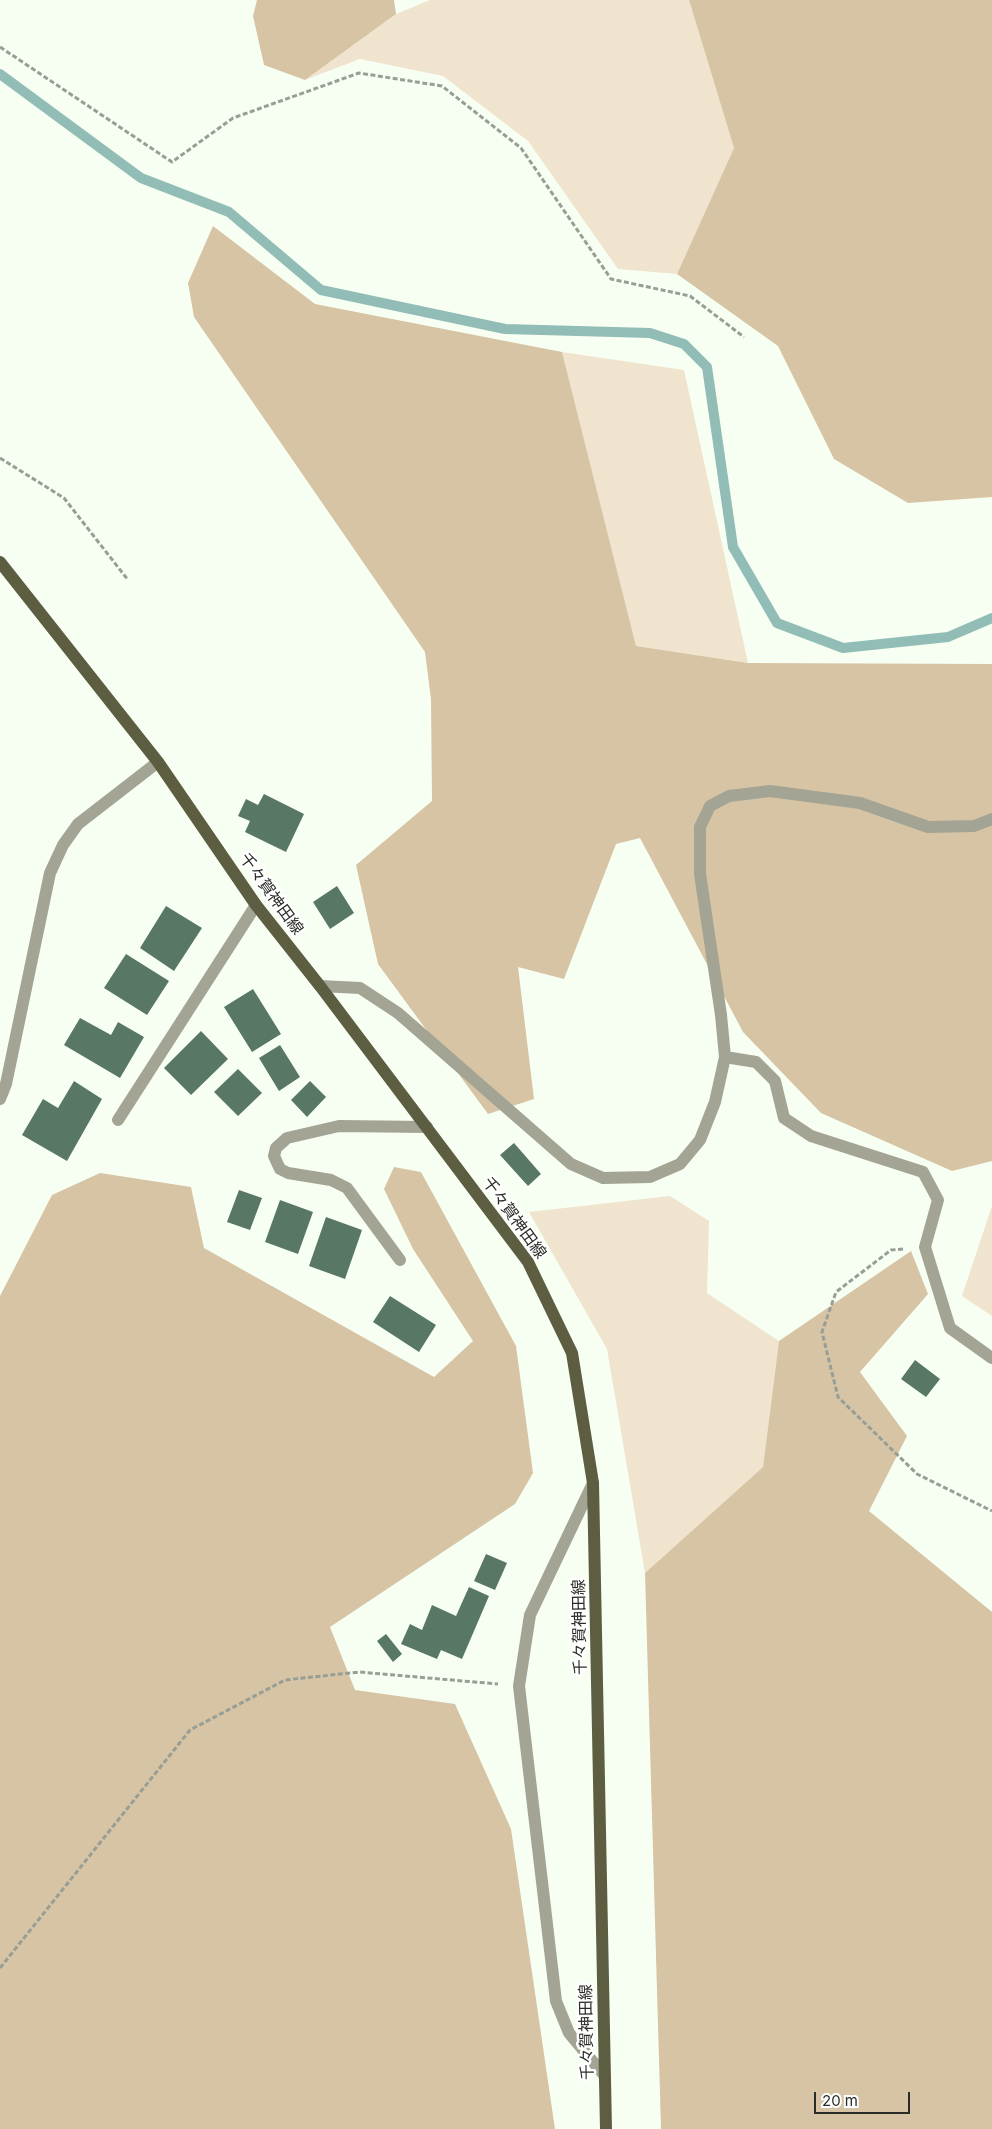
<!DOCTYPE html>
<meta charset="utf-8">
<style>
body{margin:0}
#map{position:relative;width:992px;height:2129px;overflow:hidden;background:#f7fff2;font-family:Inter,sans-serif}
canvas{display:block}
.scale{position:absolute;left:814px;top:2092px;width:96px;height:22px;box-sizing:border-box;border:2px solid #292c27;border-top:0;padding-left:6px;font-size:15px;line-height:18px;white-space:nowrap;color:#292c27;-webkit-text-stroke:4px #fff;paint-order:stroke}
</style>
<div id="map">
<canvas width="992" height="2129"></canvas>
<div class="scale">20 m</div>
</div>
<script>
const ctx = document.querySelector('canvas').getContext('2d');
ctx.lineJoin = 'round';
function paint(path, color) { ctx.fillStyle = color; ctx.fill(path, 'evenodd'); }
const poly = rows => new Path2D(rows.map(r => 'M' + r).join(''));
function strokePath(path, color, width, dash) { ctx.strokeStyle = color; ctx.lineWidth = width; ctx.lineCap = dash ? 'butt' : 'round'; ctx.setLineDash(dash || []); ctx.stroke(path); }
function drawText(font, color, halo, rows, align = 'center') {
  ctx.font = font + ' Inter,"Noto Sans JP",sans-serif'; ctx.lineWidth = 5; ctx.setLineDash([]); ctx.textBaseline = 'middle'; ctx.strokeStyle = halo; ctx.fillStyle = color; for (const [text, x, y, turn = 0] of rows) {
    ctx.save(); ctx.translate(x, y); ctx.rotate((+turn || 0) * Math.PI / 180); ctx.textAlign = isNaN(turn) ? turn : align; if (halo) ctx.strokeText(text, 0, 0); ctx.fillText(text, 0, 0); ctx.restore();
  }
}
const green = poly([
 [430,0,689,0,734,148,677,274,618,269,528,141,443,76,360,59,305,80,396,14],
 [562,352,684,370,748,663,636,646],
 [670,1196,709,1221,707,1293,779,1341,763,1467,645,1573,607,1349,529,1212],
 [992,1206,992,1316,962,1296]
]);
const forest = poly([
 [257,0,394,0,396,14,305,80,264,65,253,16],
 [689,0,992,0,992,497,908,503,834,459,778,346,677,274,734,148],
 [213,226,315,304,562,352,636,646,748,663,992,664,992,1161,952,1171,821,1113,743,1032,640,838,616,844,564,979,518,967,534,1099,488,1114,378,964,356,865,432,801,431,699,425,652,194,317,188,283],
 [394,1167,421,1172,516,1346,533,1473,515,1504,330,1627,355,1690,455,1704,511,1829,555,2129,0,2129,0,1296,52,1195,100,1173,191,1187,204,1248,434,1377,473,1341,413,1249,384,1189],
 [911,1251,928,1294,860,1372,907,1436,869,1511,992,1612,992,2129,661,2129,645,1573,763,1467,779,1341]
]);
const stream = poly([
 [0,74,141,178,229,212,321,290,505,329,650,333,684,344,707,367,733,547,777,623,843,648,948,637,992,618]
]);
const building = poly([
 [264,794,304,814,286,852,245,832,250,821,238,816,246,799,258,805],
 [337,886,354,913,330,929,313,902],
 [166,906,202,928,174,971,140,948],
 [126,954,169,981,147,1015,104,988],
 [253,989,281,1034,252,1052,224,1007],
 [80,1018,111,1035,118,1022,144,1037,120,1078,64,1045],
 [201,1031,228,1059,191,1095,164,1068],
 [280,1045,300,1077,279,1091,259,1058],
 [238,1069,262,1093,238,1116,214,1092],
 [74,1081,102,1099,67,1161,22,1135,43,1099,58,1108],
 [310,1081,326,1097,307,1117,291,1100],
 [514,1143,541,1174,528,1186,500,1155],
 [239,1190,262,1198,250,1230,227,1222],
 [280,1200,313,1212,298,1254,265,1242],
 [326,1217,362,1230,345,1279,309,1266],
 [390,1296,436,1325,419,1352,373,1322],
 [915,1360,940,1379,926,1397,901,1379],
 [486,1554,507,1563,495,1590,474,1581],
 [469,1587,489,1596,462,1659,441,1650,437,1659,401,1644,410,1624,422,1630,432,1605,456,1616],
 [386,1634,402,1654,393,1662,377,1641]
]);
const path = poly([
 [0,47,172,162,233,118,359,73,442,86,521,148,611,279,690,296,744,337],
 [0,458,64,498,128,580],
 [903,1249,891,1250,836,1292,822,1332,838,1397,917,1474,992,1511],
 [0,1968,190,1730,285,1680,359,1672,498,1684]
]);
const minor = poly([
 [320,986,360,988,398,1013,571,1164,603,1178,650,1177,680,1164,700,1140,715,1102,725,1057,721,1015,700,874,700,827,710,806,729,796,770,791,860,803,928,827,974,826,992,819],
 [725,1057,756,1062,775,1081,784,1118,811,1136,923,1172,938,1200,925,1247,950,1328,992,1358],
 [0,1099,6,1084,50,873,63,845,78,824,158,762],
 [118,1120,256,905],
 [400,1260,347,1188,331,1180,288,1173,280,1169,274,1156,276,1148,287,1138,339,1126,427,1127],
 [593,1483,530,1615,519,1686,556,2001,569,2033,604,2075]
]);
const major = poly([
 [0,562,158,762,256,905,320,986,528,1262,572,1353,593,1483,606,2129]
]);
const streetNames = [
 ["千々賀神田線",271,894,54],
 ["千々賀神田線",514,1218,54],
 ["千々賀神田線",580,1627,-91],
 ["千々賀神田線",587,2032,-91]
];
paint(green, '#f0e4cf');
paint(forest, '#d6c4a4');
strokePath(stream, '#92bdb6', 10);
paint(building, '#587865');
strokePath(path, '#999e95', 3, [5, 2.5]);
strokePath(minor, '#a4a495', 12);
strokePath(major, '#5d5d42', 12);
drawText('16px', '#292c27', '#fff', streetNames);
</script>
